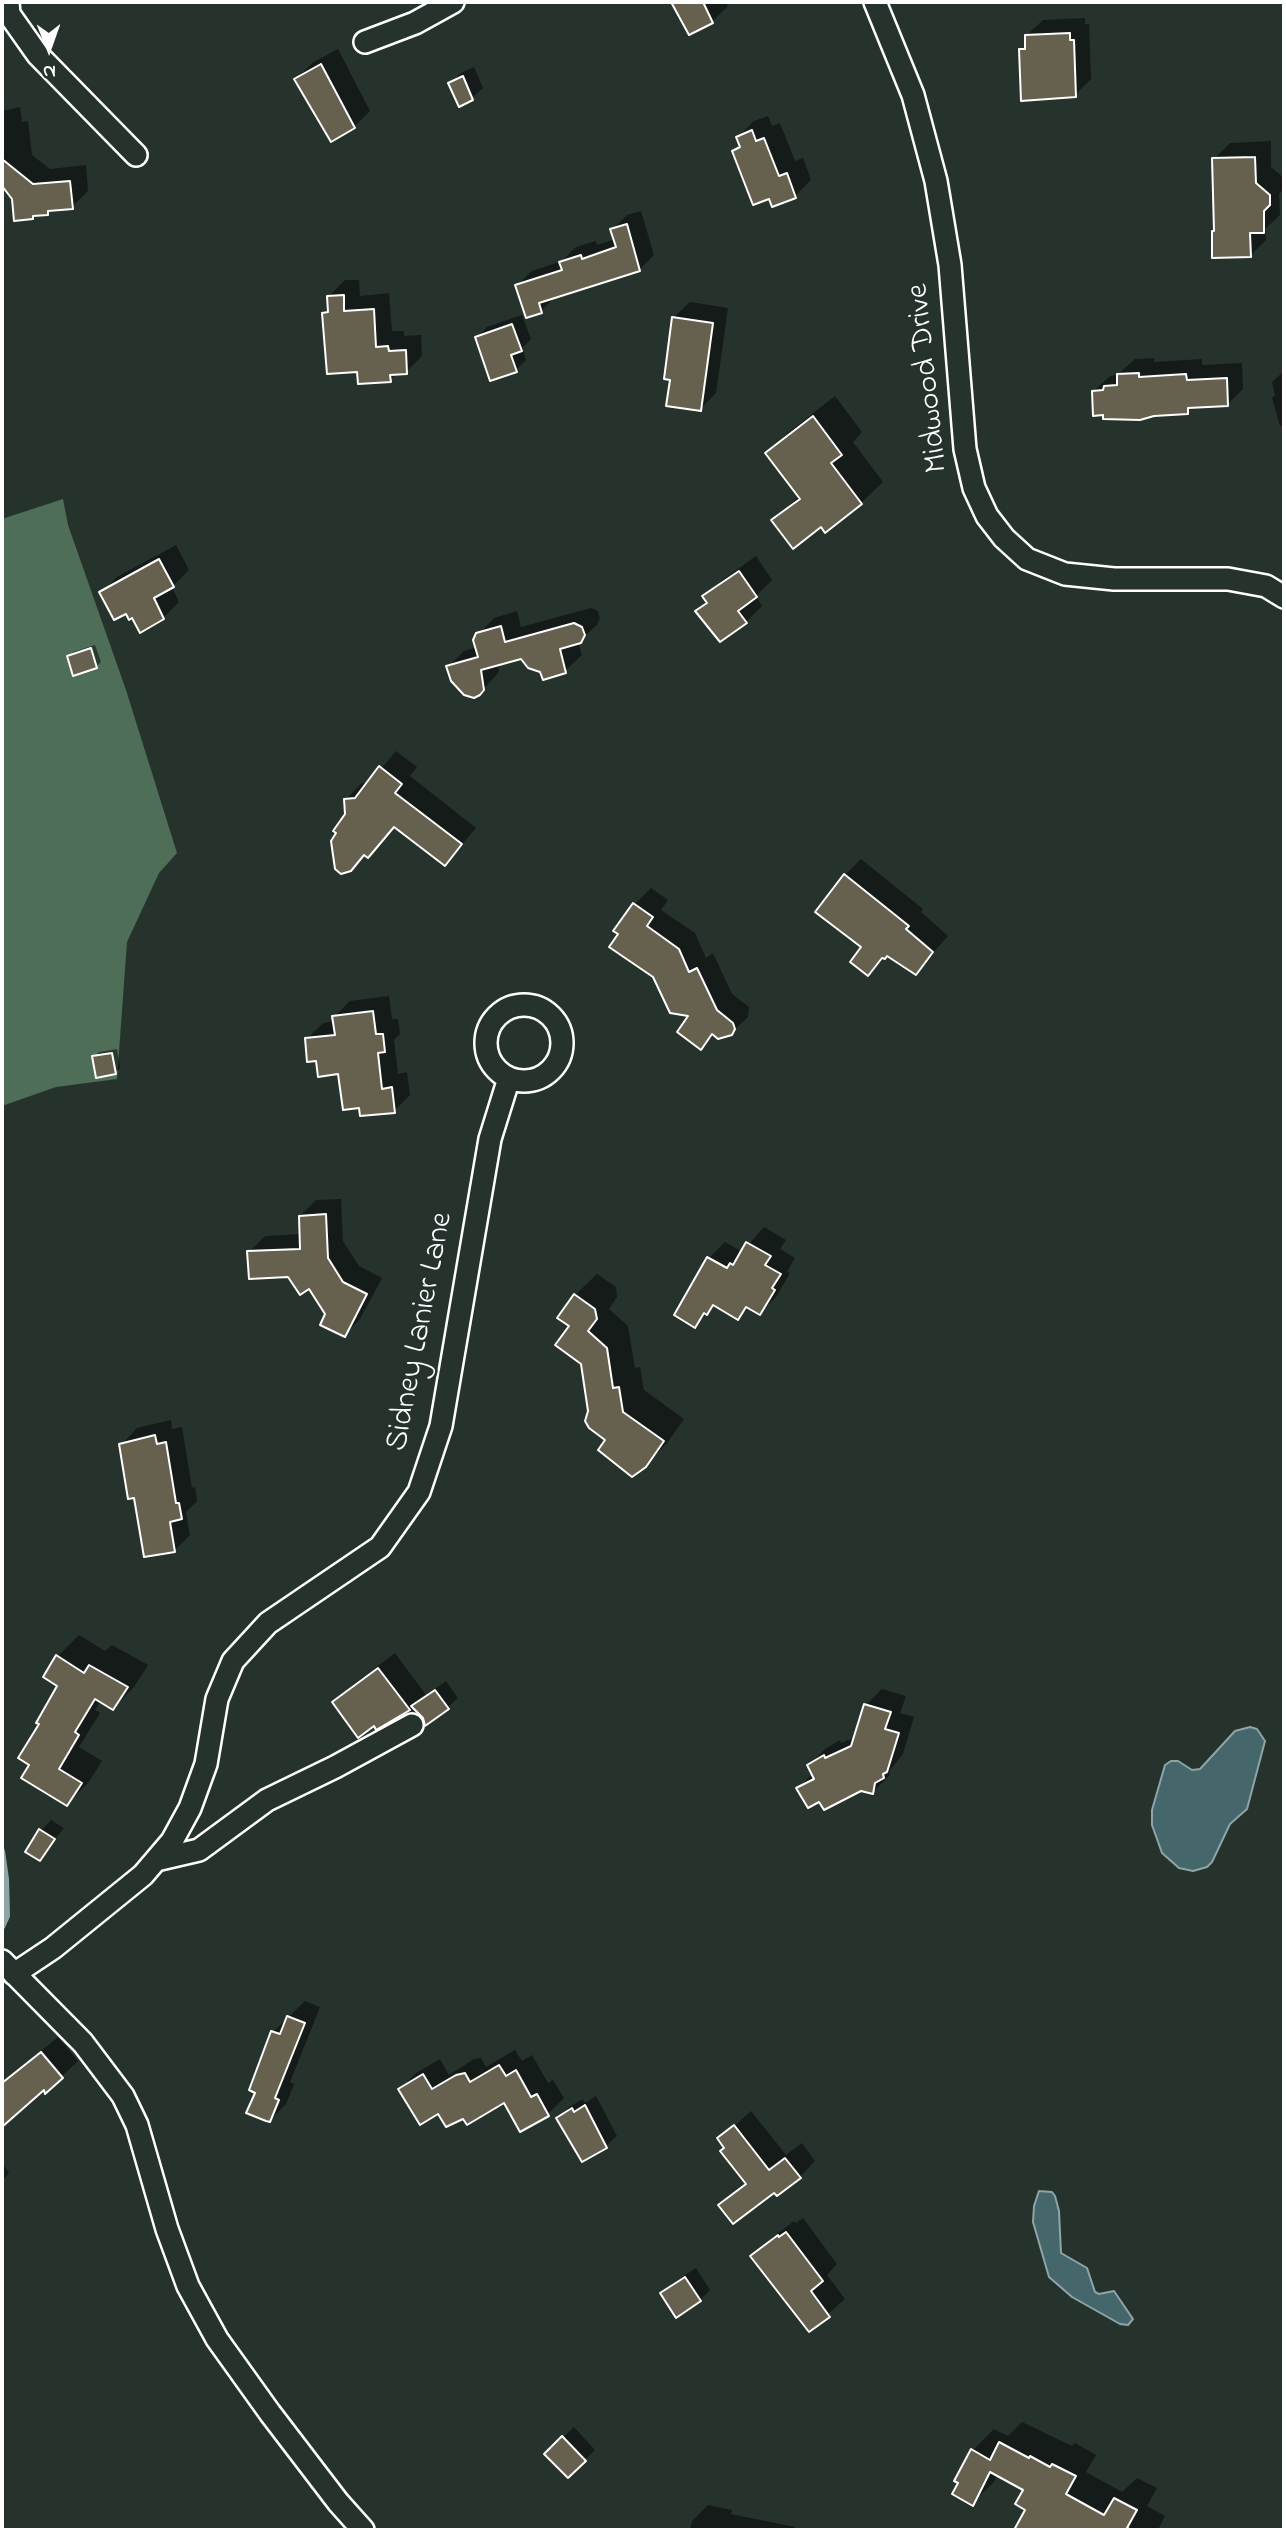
<!DOCTYPE html>
<style>
body{margin:0}
#map{position:relative;width:1286px;height:2532px;overflow:hidden;background:#26332d;font-family:"Indie Flower",sans-serif}
canvas{display:block}
.frame{position:absolute;inset:0;border:4px solid #fff;pointer-events:none}
.north{position:absolute;left:14px;top:14px;width:70px;height:70px;-webkit-text-stroke:5px #26332d;paint-order:stroke;rotate:179deg;font-size:19px;font-weight:700;line-height:28px;text-align:center;color:#fff}
.north::after{content:'';display:block;margin:auto;width:24px;height:32px;background:#fff;clip-path:polygon(50% 0,100% 100%,50% 72%,0 100%)}
</style>
<div id="map">
<canvas width="1286" height="2532"></canvas>
<div class="frame"></div>
<div class="north">N</div>
</div>
<script>
const ctx = document.querySelector('canvas').getContext('2d');
ctx.lineJoin = 'round';
function paint(path, color) { ctx.fillStyle = color; ctx.fill(path, 'evenodd'); }
const poly = rows => new Path2D(rows.map(r => 'M' + r).join(''));
function strokePath(path, color, width, dash) { ctx.strokeStyle = color; ctx.lineWidth = width; ctx.lineCap = dash ? 'butt' : 'round'; ctx.setLineDash(dash || []); ctx.stroke(path); }
function drawText(font, color, halo, rows, align = 'center') {
  ctx.font = font + ' "Indie Flower",sans-serif'; ctx.lineWidth = 5; ctx.setLineDash([]); ctx.textBaseline = 'middle'; ctx.strokeStyle = halo; ctx.fillStyle = color; for (const [text, x, y, turn = 0] of rows) {
    ctx.save(); ctx.translate(x, y); ctx.rotate((+turn || 0) * Math.PI / 180); ctx.textAlign = isNaN(turn) ? turn : align; if (halo) ctx.strokeText(text, 0, 0); ctx.fillText(text, 0, 0); ctx.restore();
  }
}
const green = poly([
 [63,499,68,525,126,690,177,853,159,873,127,942,117,1079,56,1087,2,1106,2,519]
]);
const water = poly([
 [1250,1727,1257,1729,1265,1741,1247,1809,1230,1824,1212,1862,1207,1867,1193,1871,1179,1868,1162,1853,1152,1825,1152,1810,1165,1765,1171,1761,1178,1761,1192,1770,1200,1769,1235,1731,1250,1727],
 [1039,2191,1052,2192,1055,2196,1059,2211,1061,2253,1087,2268,1095,2292,1099,2294,1114,2291,1133,2319,1128,2325,1120,2324,1072,2297,1049,2277,1033,2222,1034,2206,1039,2191]
]);
const shadow = poly([
 [673,2,726,2,728,6,712,22,689,33],
 [1085,18,1085,24,1089,24,1091,79,1075,95,1021,50,1027,44,1026,36,1043,20],
 [338,49,370,111,354,127,296,79,312,63],
 [474,67,483,88,472,98,459,104,450,84,461,73],
 [20,107,22,122,28,121,32,155,50,169,86,165,88,191,72,207,51,209,47,213,36,214,32,218,5,189,2,182,2,111],
 [768,116,772,126,780,123,795,161,803,158,811,180,795,196,773,205,770,197,734,151,741,144,738,137,754,121],
 [1271,141,1271,167,1284,178,1284,188,1279,194,1280,215,1265,229,1266,240,1250,256,1213,231,1216,229,1214,159,1230,143],
 [641,211,654,255,639,270,556,296,541,311,517,285,532,271,562,261,576,247,596,241,597,245,615,239,612,230,627,215],
 [345,280,359,280,360,296,389,293,392,331,404,331,404,336,421,335,422,356,406,372,397,373,390,380,359,370,324,313,330,308,329,296],
 [690,302,728,308,716,393,700,409,672,378,673,318],
 [522,315,531,339,522,348,526,360,516,370,477,337,487,327],
 [1154,358,1154,362,1202,359,1202,365,1242,363,1243,389,1227,405,1194,406,1187,412,1093,392,1110,376,1117,375,1135,359],
 [1284,371,1284,425,1280,426,1272,398,1275,395,1272,382],
 [835,396,862,432,853,442,883,482,861,503,822,525,774,521,799,496,767,453,789,432],
 [176,545,189,570,172,587,179,602,163,618,132,616,101,593,117,577],
 [756,556,772,580,756,596,762,606,746,622,720,640,697,611,708,601,705,597,721,581],
 [591,608,598,611,600,618,597,625,578,642,582,655,565,671,542,671,521,657,498,663,499,672,479,694,448,667,464,651,477,647,478,635,494,618,517,611,521,627],
 [95,645,101,662,96,667,69,657,73,652],
 [396,751,417,767,410,776,476,828,445,864,395,826,368,856,366,854,350,870,346,799,362,783,369,783],
 [861,859,923,909,921,912,948,936,916,972,888,954,868,974,864,947,845,875],
 [651,888,668,900,661,910,695,933,706,958,713,953,732,994,749,1007,748,1017,731,1033,715,1034,701,1047,691,1015,616,931,635,904],
 [389,996,392,1019,398,1019,400,1034,394,1040,398,1074,407,1072,410,1095,394,1111,360,1106,339,1072,318,1059,307,1039,323,1023,335,1021,334,1017,350,1001],
 [117,1049,120,1068,115,1073,94,1057,99,1052],
 [341,1199,343,1241,359,1266,382,1278,360,1319,344,1335,310,1286,249,1252,265,1236,301,1234,300,1216,316,1200],
 [764,1227,786,1240,780,1249,795,1258,787,1272,790,1273,776,1297,760,1313,749,1307,738,1318,715,1304,695,1326,676,1315,709,1258,725,1242,742,1252],
 [597,1274,616,1287,617,1297,609,1309,628,1326,635,1368,640,1367,644,1390,684,1419,667,1443,645,1466,607,1440,590,1411,582,1363,571,1326,575,1295],
 [171,1420,172,1429,182,1427,192,1488,195,1487,197,1501,186,1512,190,1535,174,1551,136,1496,121,1445,137,1428],
 [79,1635,105,1651,112,1645,148,1665,134,1687,113,1708,101,1700,95,1710,100,1713,79,1747,102,1761,88,1783,67,1804,31,1764,41,1723,60,1686,57,1657],
 [395,1653,426,1695,446,1681,458,1698,447,1708,425,1717,413,1705,409,1709,334,1703,350,1687],
 [882,1689,906,1696,900,1713,914,1717,903,1754,890,1770,889,1776,873,1792,860,1789,820,1799,798,1788,813,1773,809,1765,825,1749,840,1740,841,1743,856,1737,866,1705],
 [51,1820,64,1828,39,1859,41,1831],
 [305,2001,320,2007,290,2082,294,2084,286,2104,270,2120,257,2092,273,2032],
 [58,2037,78,2061,46,2091,45,2087,3,2124,2,2084],
 [515,2050,522,2061,532,2055,548,2083,553,2080,564,2098,548,2114,504,2101,464,2116,439,2112,400,2089,416,2073,440,2059,449,2075,474,2059,481,2058,486,2067],
 [596,2096,617,2136,606,2146,582,2160,558,2118,569,2107,583,2099,585,2103],
 [751,2111,786,2155,802,2143,815,2161,800,2177,774,2190,721,2205,747,2182,720,2139],
 [2,2162,9,2173,2,2181],
 [803,2218,837,2264,827,2275,845,2299,810,2330,753,2256,769,2240,794,2221,796,2223],
 [696,2268,710,2290,700,2300,663,2294,673,2283],
 [1022,2422,1072,2446,1075,2443,1096,2455,1086,2472,1122,2492,1137,2478,1157,2488,1147,2506,1165,2516,1158,2530,1016,2530,1027,2509,1025,2489,998,2474,994,2482,972,2503,973,2450,994,2429,1008,2436],
 [574,2427,595,2450,568,2476,546,2454],
 [708,2505,732,2510,731,2514,795,2527,795,2530,690,2530,692,2521]
]);
const stream = poly([
 [2,1851,6,1879,7,1916,2,1927]
]);
const building = poly([
 [671,2,703,2,713,23,689,35,671,2],
 [1070,33,1070,40,1074,40,1076,97,1021,101,1019,49,1025,49,1025,35,1070,33],
 [321,64,355,128,331,142,294,79,321,64],
 [463,76,473,100,459,107,448,83,463,76],
 [752,130,756,141,764,138,779,176,787,173,796,198,772,207,769,199,753,205,732,151,740,147,736,137,752,130],
 [1255,157,1256,183,1270,195,1270,205,1264,211,1264,233,1250,233,1251,257,1212,258,1212,231,1214,231,1212,158,1255,157],
 [2,159,33,184,70,181,73,209,48,211,48,215,33,216,33,219,14,221,12,199,2,186,2,159],
 [627,224,640,271,539,303,542,313,526,318,515,285,562,270,559,262,581,255,582,259,616,247,610,229,627,224],
 [344,295,344,311,374,309,376,347,388,346,389,351,406,350,407,374,390,375,391,382,358,384,357,372,327,374,322,313,328,312,327,296,344,295],
 [672,317,713,323,701,411,666,406,670,380,664,379,672,317],
 [512,324,522,351,511,355,517,372,490,381,475,337,512,324],
 [1139,373,1139,377,1186,374,1187,380,1227,378,1228,406,1188,408,1188,414,1154,416,1140,420,1103,419,1103,415,1093,416,1092,391,1103,390,1104,386,1117,385,1117,374,1139,373],
 [813,416,842,455,831,463,862,504,825,533,821,527,793,549,771,520,800,499,765,453,813,416],
 [159,559,174,587,154,598,164,619,140,633,132,618,129,620,126,614,114,620,99,592,159,559],
 [739,571,757,597,738,611,747,623,720,642,695,611,707,603,702,596,739,571],
 [574,623,582,627,585,635,581,643,560,649,566,673,543,680,540,672,528,668,521,659,481,670,484,690,480,695,474,698,464,695,451,681,446,666,478,657,473,640,476,633,501,626,505,642,574,623],
 [91,648,97,668,73,676,67,656,91,648],
 [379,766,402,784,395,793,462,844,445,866,394,827,368,858,364,855,351,871,341,874,335,869,331,841,336,833,333,831,345,814,344,799,355,798,379,766],
 [844,874,909,926,906,929,933,952,916,975,887,956,885,959,882,958,868,976,850,962,861,947,815,912,844,874],
 [633,903,653,917,647,926,679,949,689,972,697,968,717,1010,733,1023,735,1029,732,1035,718,1039,712,1034,701,1050,677,1032,688,1016,670,1013,653,977,609,947,618,934,613,931,633,903],
 [373,1011,376,1034,383,1034,385,1052,378,1053,382,1089,392,1087,395,1113,360,1116,359,1108,343,1110,338,1074,318,1077,316,1061,307,1062,305,1038,335,1035,332,1016,373,1011],
 [112,1053,116,1074,96,1078,92,1056,112,1053],
 [326,1214,328,1258,343,1282,367,1294,345,1337,320,1325,325,1314,309,1289,300,1295,288,1277,249,1279,247,1251,300,1249,299,1216,326,1214],
 [746,1242,771,1256,765,1265,781,1274,772,1288,775,1290,760,1315,746,1307,738,1320,713,1305,707,1315,704,1313,695,1328,674,1315,707,1257,727,1268,730,1263,733,1265,746,1242],
 [574,1294,595,1309,597,1319,588,1331,607,1348,613,1388,619,1387,623,1412,664,1441,646,1467,632,1477,598,1450,605,1440,589,1428,585,1421,588,1411,581,1364,555,1345,569,1326,557,1318,574,1294],
 [155,1435,157,1444,166,1442,176,1503,179,1503,182,1519,170,1522,175,1552,144,1557,134,1498,128,1499,119,1444,155,1435],
 [56,1655,84,1673,89,1665,128,1687,113,1710,95,1699,75,1732,79,1735,59,1769,82,1783,67,1806,21,1778,29,1765,18,1758,39,1724,36,1723,57,1686,43,1677,56,1655],
 [378,1668,410,1710,376,1730,374,1726,358,1738,332,1702,378,1668],
 [435,1690,449,1709,425,1726,423,1718,411,1706,435,1690],
 [864,1704,891,1712,885,1729,899,1733,887,1772,883,1774,884,1778,875,1783,873,1794,861,1791,824,1810,819,1802,808,1808,796,1788,814,1779,807,1765,824,1755,825,1758,851,1746,864,1704],
 [39,1829,55,1839,40,1861,25,1852,39,1829],
 [287,2016,305,2023,275,2098,279,2100,270,2122,266,2121,246,2113,255,2093,249,2090,271,2031,280,2034,287,2016],
 [41,2052,63,2078,45,2094,44,2090,2,2127,2,2083,41,2052],
 [499,2065,506,2076,516,2070,531,2097,537,2094,549,2116,520,2132,504,2103,467,2125,463,2119,446,2127,438,2114,420,2125,398,2089,423,2074,432,2089,456,2075,465,2073,470,2082,499,2065],
 [585,2105,607,2148,582,2162,556,2118,572,2108,574,2112,585,2105],
 [734,2125,769,2170,785,2158,801,2178,777,2196,774,2193,733,2224,718,2205,746,2184,720,2151,724,2148,717,2138,734,2125],
 [786,2232,823,2281,811,2291,830,2317,809,2332,750,2256,778,2235,779,2237,786,2232],
 [685,2277,701,2301,676,2318,660,2293,685,2277],
 [562,2436,586,2461,568,2478,544,2454,562,2436],
 [999,2442,1029,2458,1030,2456,1050,2467,1052,2464,1076,2476,1066,2494,1104,2515,1114,2498,1137,2510,1127,2528,1132,2530,1014,2530,1025,2510,1015,2504,1023,2490,990,2472,973,2506,952,2494,958,2483,954,2481,971,2449,990,2460,999,2442]
]);
const minor = poly([
 [8,2,9,14,38,55,136,155],
 [875,2,913,95,936,181,950,265,965,449,974,488,987,516,1004,538,1027,559,1065,574,1114,579,1228,579,1266,586,1284,597],
 [365,42,415,23,453,2],
 '486 1043a38 38 0 1 1 76 0a38 38 0 1 1-76 0Z',
 [156,1860,199,1850,267,1800,335,1767,412,1725],
 [2,1961,83,2043,123,2096,137,2125,167,2229,188,2286,217,2339,270,2413,338,2502,363,2530],
 [14,1974,53,1948,143,1875,172,1841,190,1808,206,1764,217,1699,233,1661,268,1623,380,1547,419,1492,441,1426,490,1139,509,1078]
]);
const streetNames = [
 ["Midwood Drive",930,378,-96],
 ["Sidney Lanier Lane",422,1332,-79]
];
paint(green, '#4e6e58');
paint(water, '#45676b');
strokePath(water, '#8fa4a6', 2);
paint(shadow, '#0007');
strokePath(stream, '#8fa4a6', 6);
paint(building, '#66614f');
strokePath(building, '#fff', 2);
strokePath(minor, '#fff', 26);
strokePath(minor, '#26332d', 21);
drawText('32px', '#fff', '#26332d', streetNames);
</script>
